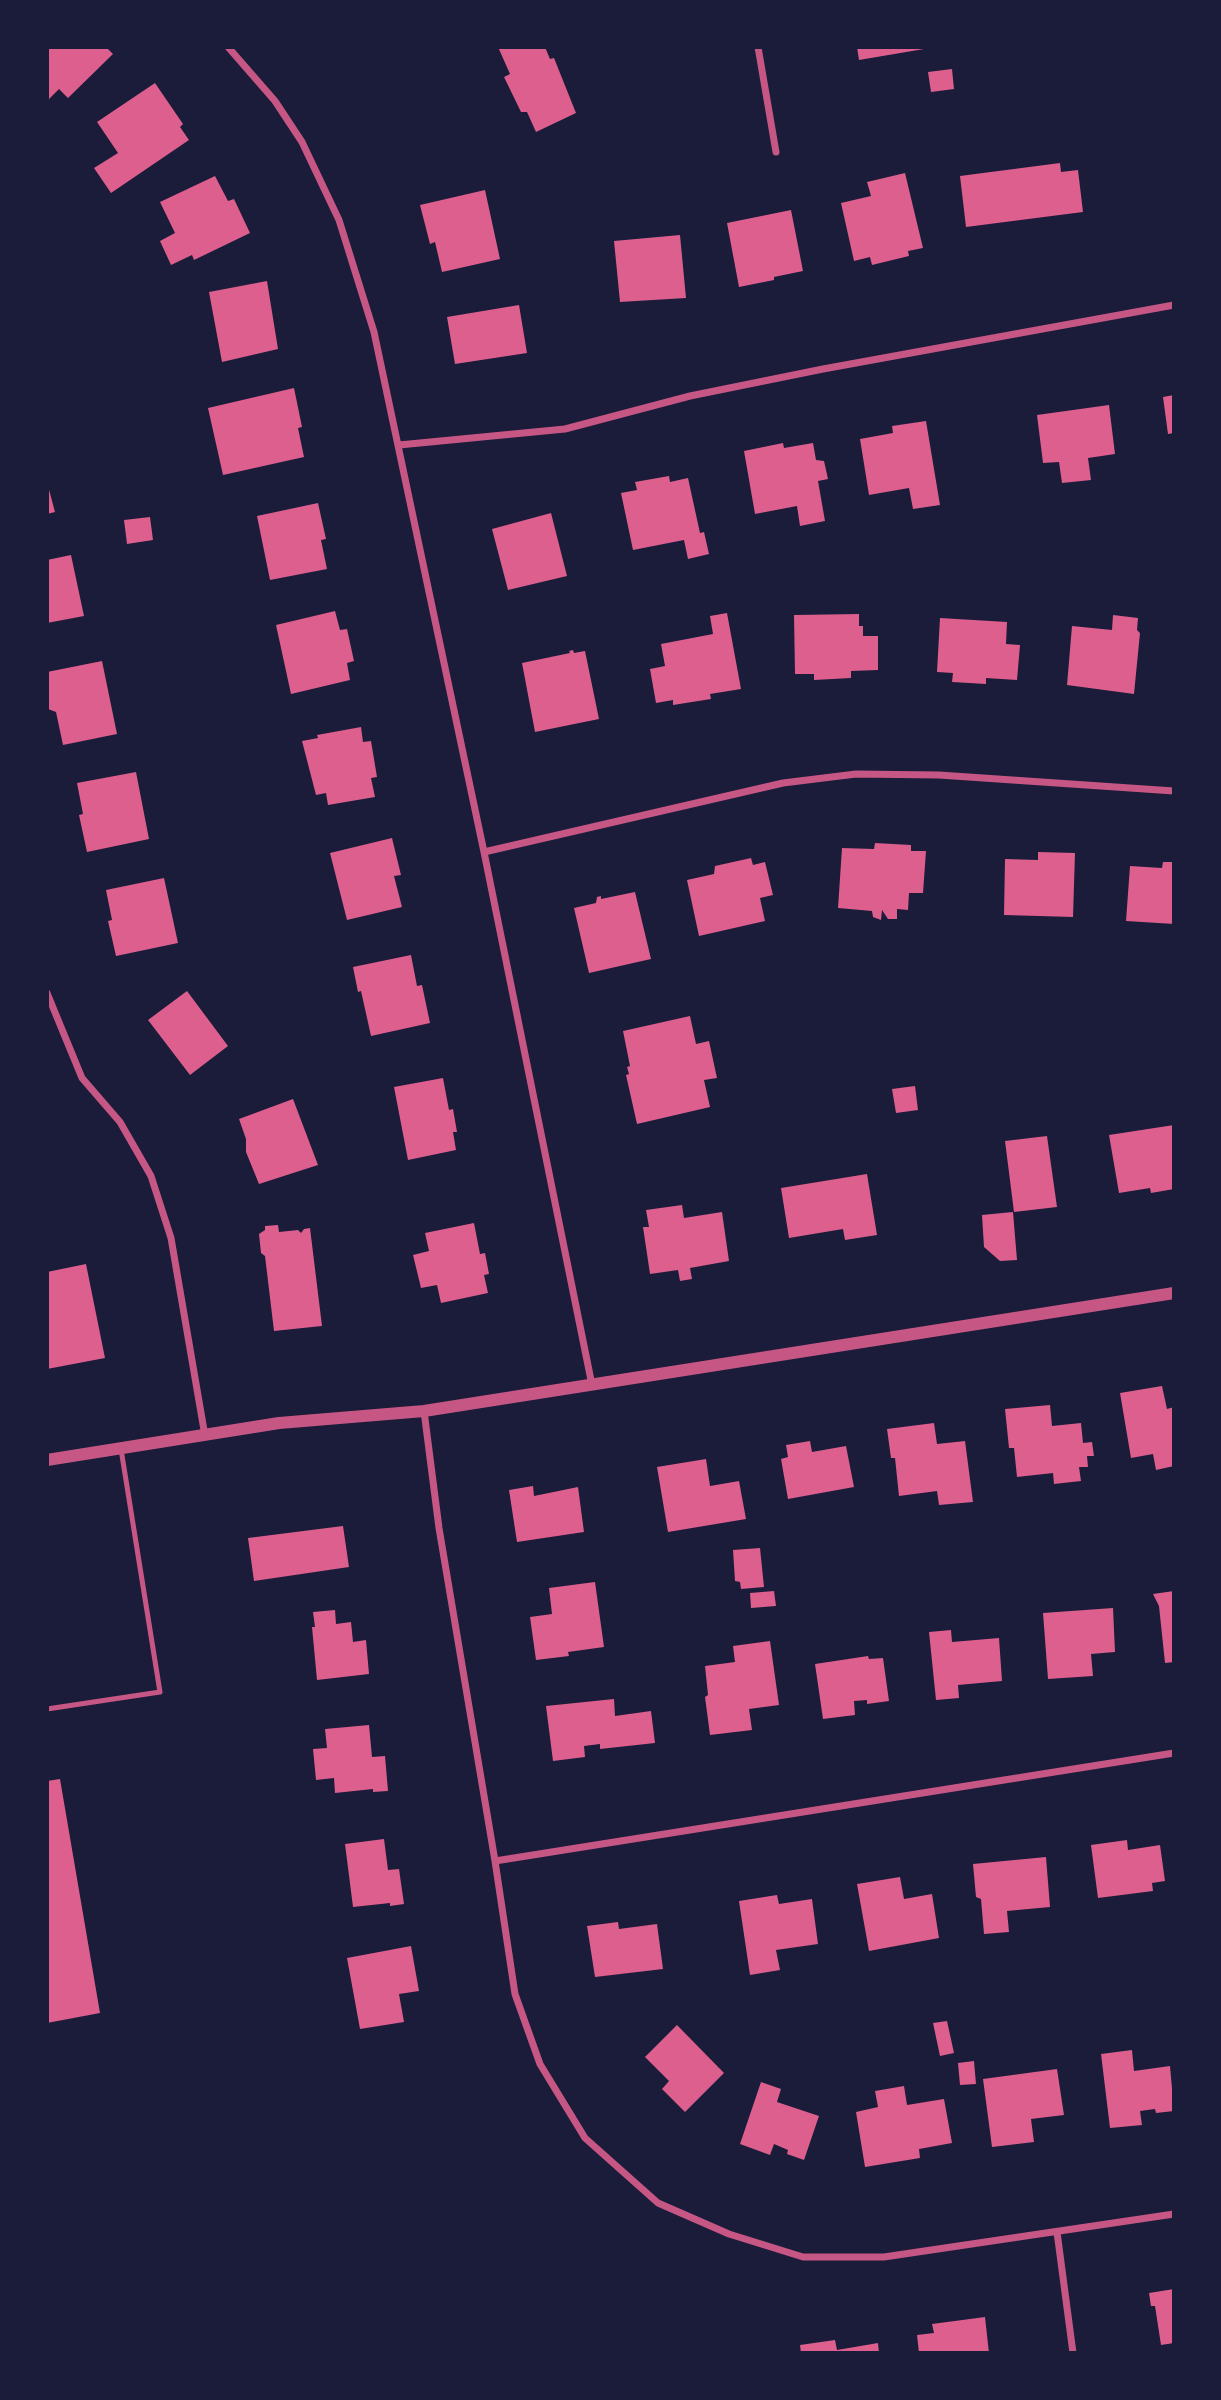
<!DOCTYPE html>
<style>
body{margin:0}
#map{position:relative;width:1221px;height:2400px;overflow:hidden;background:#1b1b3a;font-family:Ubuntu,sans-serif}
canvas{display:block}
.frame{position:absolute;inset:0;border:49px solid #1b1b3a;pointer-events:none}
</style>
<div id="map">
<canvas width="1221" height="2400"></canvas>
<div class="frame"></div>
</div>
<script>
const ctx = document.querySelector('canvas').getContext('2d');
ctx.lineJoin = 'round';
function paint(path, color) { ctx.fillStyle = color; ctx.fill(path, 'evenodd'); }
const poly = rows => new Path2D(rows.map(r => 'M' + r).join(''));
function strokePath(path, color, width, dash) { ctx.strokeStyle = color; ctx.lineWidth = width; ctx.lineCap = dash ? 'butt' : 'round'; ctx.setLineDash(dash || []); ctx.stroke(path); }
const building = poly([
 [47,47,106,47,113,54,68,98,59,89,49,99],
 [498,47,545,47,550,59,554,58,576,113,536,132,527,112,521,112,504,77,510,74],
 [857,47,924,47,924,49,859,60],
 [952,69,954,89,931,92,928,72],
 [155,83,183,124,180,127,189,140,111,193,94,168,118,153,97,122],
 [1060,163,1061,172,1078,170,1083,212,966,227,960,176],
 [905,173,923,248,908,251,909,256,872,265,870,257,854,261,841,203,871,196,867,182],
 [215,176,228,201,234,199,250,233,194,260,192,255,171,265,160,241,175,233,160,202],
 [485,190,500,259,442,272,435,242,430,244,420,205],
 [791,210,803,271,774,277,774,280,739,287,727,223],
 [680,235,686,298,620,302,614,241],
 [267,281,278,349,222,362,209,292],
 [519,305,527,353,455,364,447,317],
 [294,388,302,427,298,428,304,457,223,475,208,408],
 [1174,395,1174,433,1168,434,1163,397],
 [1109,405,1115,454,1088,458,1091,480,1062,483,1059,462,1043,463,1037,415],
 [926,421,940,505,913,509,909,488,869,495,860,439,893,433,892,426],
 [783,443,784,448,813,443,816,460,824,461,828,479,818,481,825,521,800,526,797,506,755,514,744,451],
 [669,476,670,482,688,478,700,533,704,532,709,554,688,559,684,540,633,550,621,493,637,490,635,482],
 [47,482,55,512,47,514],
 [318,503,326,539,321,540,327,569,270,580,257,516],
 [551,513,567,576,508,590,492,529],
 [150,517,153,540,127,544,124,520],
 [71,555,84,616,47,623,47,560],
 [335,611,340,630,347,629,354,661,347,663,350,680,291,694,276,625],
 [727,613,741,689,710,694,711,699,673,705,673,700,656,703,650,669,665,666,661,644,713,634,710,616],
 [859,614,859,626,863,626,863,636,878,636,878,670,851,671,851,678,814,680,814,674,795,674,794,615],
 [1113,615,1138,618,1137,630,1140,633,1134,694,1067,685,1072,626,1112,630],
 [940,618,1007,622,1006,644,1020,645,1017,680,986,678,986,684,952,682,953,673,937,672],
 [573,650,574,653,585,651,599,719,535,732,522,663,570,653,569,651],
 [102,661,117,734,63,745,56,712,48,709,47,672],
 [361,727,363,742,371,741,377,777,371,778,375,797,328,805,326,793,316,795,302,741,318,738,317,735],
 [136,772,149,839,87,852,79,815,83,814,77,783],
 [392,838,401,875,394,876,402,907,347,920,330,853],
 [875,843,911,845,911,851,926,851,923,893,909,893,908,910,897,909,897,919,888,919,882,910,881,920,873,917,872,911,838,908,842,848,874,849],
 [1038,852,1075,853,1073,917,1004,915,1005,859,1038,860],
 [751,858,753,865,765,862,773,895,760,898,765,921,699,936,687,880,714,874,715,866],
 [1163,862,1174,862,1174,924,1126,921,1130,866,1162,868],
 [164,878,178,943,116,956,108,921,112,920,106,890],
 [635,892,651,959,589,973,574,908,596,903,597,897,601,896,601,899],
 [411,955,417,986,422,985,430,1023,371,1036,361,991,358,992,353,967],
 [187,991,228,1046,190,1075,148,1020],
 [690,1016,696,1044,709,1041,717,1078,704,1080,710,1107,637,1124,626,1075,629,1074,627,1067,630,1066,623,1031],
 [443,1078,449,1110,453,1109,457,1132,453,1132,456,1150,408,1160,394,1087],
 [915,1086,918,1110,896,1113,892,1089],
 [293,1099,318,1165,259,1184,246,1152,246,1139,239,1119],
 [1174,1125,1174,1189,1151,1193,1150,1188,1119,1193,1109,1135],
 [1047,1136,1057,1207,1014,1212,1005,1141],
 [867,1174,877,1235,845,1240,843,1229,789,1238,781,1188],
 [682,1205,684,1218,722,1212,729,1261,690,1268,692,1279,680,1281,678,1270,650,1274,643,1227,649,1227,646,1210],
 [1013,1212,1017,1260,1000,1261,984,1247,982,1215],
 [474,1223,480,1254,485,1253,489,1274,484,1275,488,1293,441,1303,437,1285,421,1288,413,1255,429,1251,425,1233],
 [278,1225,279,1232,298,1230,301,1233,304,1229,310,1228,322,1326,274,1331,265,1256,261,1253,259,1234,265,1230,265,1226],
 [86,1264,105,1358,47,1369,47,1272],
 [1162,1386,1167,1409,1174,1407,1174,1466,1156,1470,1153,1454,1131,1458,1120,1393],
 [1050,1405,1052,1426,1081,1423,1083,1443,1092,1442,1094,1456,1087,1456,1088,1467,1079,1467,1081,1481,1054,1484,1053,1473,1017,1477,1014,1448,1009,1448,1005,1409],
 [934,1423,937,1444,965,1441,973,1502,939,1505,937,1491,899,1496,895,1458,891,1458,887,1429],
 [810,1441,812,1452,846,1446,854,1487,788,1499,781,1459,788,1457,786,1445],
 [706,1459,710,1486,739,1481,746,1519,668,1532,657,1467],
 [533,1486,534,1496,578,1487,584,1532,517,1542,509,1490],
 [343,1526,349,1567,254,1581,248,1538],
 [760,1548,764,1587,741,1589,740,1582,735,1581,733,1550],
 [595,1582,604,1647,568,1652,569,1656,536,1660,530,1617,552,1614,549,1588],
 [774,1591,776,1606,751,1608,750,1593],
 [1174,1591,1174,1662,1165,1663,1159,1606,1153,1594],
 [1113,1608,1115,1652,1091,1654,1093,1676,1048,1679,1043,1613],
 [335,1610,336,1624,351,1622,353,1642,366,1640,369,1674,317,1680,312,1627,315,1627,313,1612],
 [951,1630,952,1642,999,1638,1002,1681,958,1685,959,1698,936,1700,929,1632],
 [770,1641,779,1705,749,1709,752,1730,710,1735,705,1697,708,1695,705,1666,735,1662,733,1646],
 [868,1656,869,1659,883,1658,889,1701,867,1704,867,1700,854,1701,855,1715,823,1719,815,1664],
 [614,1699,615,1716,651,1711,655,1743,600,1749,600,1744,584,1746,585,1757,553,1761,546,1706],
 [369,1725,372,1757,385,1756,388,1791,373,1792,373,1789,335,1793,334,1778,316,1780,313,1749,327,1748,325,1729],
 [60,1779,100,2013,47,2023,47,1781],
 [384,1839,388,1870,399,1869,404,1904,390,1906,390,1903,353,1907,345,1844],
 [1127,1840,1128,1850,1160,1845,1165,1881,1152,1883,1153,1891,1098,1898,1091,1845],
 [1046,1857,1050,1907,1007,1911,1009,1932,984,1934,981,1899,976,1897,973,1864],
 [900,1877,904,1899,932,1894,939,1938,869,1951,857,1884],
 [777,1895,779,1904,812,1899,818,1944,776,1950,780,1970,750,1975,739,1901],
 [618,1922,619,1929,657,1924,663,1969,595,1977,587,1926],
 [411,1946,419,1991,399,1994,404,2022,360,2029,347,1958],
 [947,2021,954,2053,940,2056,933,2023],
 [677,2025,724,2073,685,2112,662,2089,669,2081,645,2057],
 [1132,2050,1134,2071,1170,2066,1174,2111,1156,2113,1155,2109,1140,2111,1142,2125,1110,2128,1101,2054],
 [974,2061,976,2084,960,2085,958,2063],
 [1057,2069,1064,2115,1031,2119,1034,2142,992,2147,983,2079],
 [761,2082,781,2089,777,2102,819,2116,804,2160,787,2154,788,2150,774,2144,770,2155,740,2144],
 [904,2086,907,2105,944,2099,952,2143,919,2149,920,2158,865,2167,856,2112,878,2107,875,2091],
 [1174,2289,1174,2343,1161,2345,1155,2306,1151,2306,1149,2293],
 [985,2317,989,2353,919,2353,917,2335,934,2333,932,2324],
 [835,2340,837,2350,878,2343,879,2353,801,2353,800,2345]
]);
const service = poly([
 [47,1709,160,1692,121,1449]
]);
const minor = poly([
 [228,47,275,101,302,142,339,220,374,332,484,852,592,1385],
 [758,47,776,152],
 [399,445,565,429,690,396,823,369,1174,305],
 [484,852,783,783,856,774,939,775,1174,791],
 [47,993,82,1078,120,1122,151,1176,171,1238,205,1436],
 [424,1411,439,1528,495,1861,515,1994,540,2064,585,2138,658,2203,729,2234,803,2257,884,2257,1174,2214],
 [495,1861,1174,1753],
 [1057,2232,1073,2353]
]);
const tertiary = poly([
 [47,1460,279,1423,424,1411,1174,1293]
]);
paint(building, '#dd5f8e');
strokePath(service, '#c65784', 5);
strokePath(minor, '#c65784', 7);
strokePath(tertiary, '#c65784', 12);
</script>
